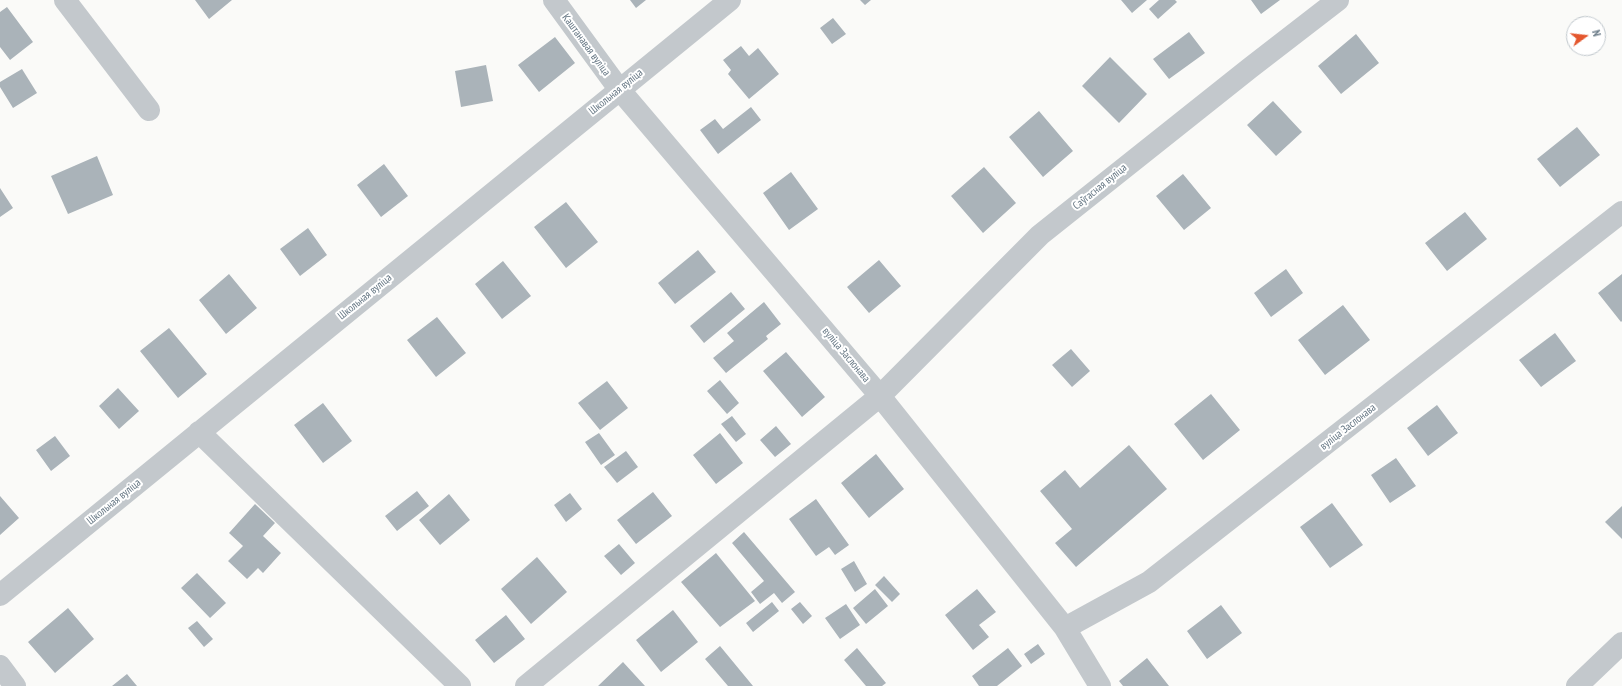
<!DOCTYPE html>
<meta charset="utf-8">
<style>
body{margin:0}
#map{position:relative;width:1622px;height:686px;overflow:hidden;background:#fafaf8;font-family:"PT Sans Narrow",sans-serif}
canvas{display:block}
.north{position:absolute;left:1566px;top:16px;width:40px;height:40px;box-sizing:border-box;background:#fff;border:1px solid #c1c8cd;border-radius:50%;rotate:75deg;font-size:11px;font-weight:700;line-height:16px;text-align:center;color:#657683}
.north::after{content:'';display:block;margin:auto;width:14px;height:18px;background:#e4572e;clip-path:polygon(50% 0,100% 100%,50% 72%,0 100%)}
</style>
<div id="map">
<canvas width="1622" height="686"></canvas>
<div class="north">N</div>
</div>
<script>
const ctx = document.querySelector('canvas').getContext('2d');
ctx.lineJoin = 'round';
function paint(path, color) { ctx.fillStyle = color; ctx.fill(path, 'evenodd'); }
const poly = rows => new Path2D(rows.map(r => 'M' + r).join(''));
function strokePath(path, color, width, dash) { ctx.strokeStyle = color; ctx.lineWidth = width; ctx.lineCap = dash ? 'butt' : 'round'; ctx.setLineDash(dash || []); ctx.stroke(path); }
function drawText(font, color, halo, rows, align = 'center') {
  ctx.font = font + ' "PT Sans Narrow",sans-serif'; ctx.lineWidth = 4; ctx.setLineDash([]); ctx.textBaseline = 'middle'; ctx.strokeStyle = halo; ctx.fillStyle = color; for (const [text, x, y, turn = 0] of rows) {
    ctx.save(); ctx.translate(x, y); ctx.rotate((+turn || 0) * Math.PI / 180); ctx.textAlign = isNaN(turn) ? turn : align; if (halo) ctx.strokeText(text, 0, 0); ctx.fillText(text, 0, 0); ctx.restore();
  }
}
const building = poly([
 [195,0,232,0,209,19],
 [630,0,646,0,636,8],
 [860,0,871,0,865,5],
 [1121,0,1147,0,1132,13],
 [1159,0,1175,0,1177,2,1158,19,1149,9],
 [1251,0,1280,0,1261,14],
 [7,7,33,42,10,60,0,47,0,12],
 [833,18,846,34,832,44,820,28],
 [1189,32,1205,53,1169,79,1153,59],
 [1356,34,1379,63,1341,94,1318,66],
 [555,37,575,63,539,92,518,65],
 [741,46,749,56,758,48,779,74,749,99,728,74,731,70,723,60],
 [1110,57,1147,94,1119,123,1082,86],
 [486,65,493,101,461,107,455,71],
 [22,69,37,93,13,108,0,87,0,82],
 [1273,101,1302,132,1276,156,1247,125],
 [751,107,761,120,718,154,700,130,715,119,723,129],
 [1039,111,1073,151,1043,177,1009,137],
 [1577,127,1600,155,1560,187,1537,159],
 [97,156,113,195,68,214,51,176],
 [384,164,408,196,381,217,357,185],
 [984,167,1016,203,983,233,951,196],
 [791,172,818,209,789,230,763,193],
 [1183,174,1211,208,1184,230,1156,196],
 [0,188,13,208,0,217],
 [566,202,598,242,566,268,534,227],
 [1465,212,1487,239,1447,271,1425,243],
 [308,228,327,255,300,276,280,249],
 [698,250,716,272,675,304,658,283],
 [879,260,901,286,869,313,847,287],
 [503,261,531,296,502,319,475,284],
 [1286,269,1303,293,1271,317,1254,293],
 [229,274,257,308,226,334,199,300],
 [1622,274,1622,321,1621,322,1598,293],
 [731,292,745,309,704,343,690,326],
 [764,302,781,324,766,336,768,339,726,373,713,358,734,341,727,333],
 [1343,305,1370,340,1325,375,1298,340],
 [437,317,466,353,436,377,407,340],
 [169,328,207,374,178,398,140,351],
 [1555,333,1576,361,1541,387,1519,360],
 [1071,349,1090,371,1072,387,1052,365],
 [786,352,825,397,802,417,763,371],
 [720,380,739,403,727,414,707,391],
 [607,381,628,408,600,430,578,403],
 [118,388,139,411,119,429,99,406],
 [1211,394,1240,430,1203,460,1174,424],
 [323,403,352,441,323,463,294,425],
 [1437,405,1458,433,1428,456,1407,428],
 [732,416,746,434,736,442,721,424],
 [776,426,791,444,775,457,760,440],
 [599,433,615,455,601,465,585,442],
 [720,433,743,463,716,484,693,455],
 [55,436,70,456,51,471,36,450],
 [1129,445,1167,489,1076,567,1055,543,1072,529,1040,491,1065,470,1080,488],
 [626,451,638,467,617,483,604,467],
 [876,454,904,489,869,518,841,483],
 [1396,458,1416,486,1390,503,1371,475],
 [417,491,429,506,397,531,385,516],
 [653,492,672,516,636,544,617,520],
 [570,493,582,509,566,522,554,505],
 [449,494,470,520,440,545,419,520],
 [0,496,19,518,0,535],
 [816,499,849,545,835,555,829,547,816,556,789,519],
 [1332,503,1363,545,1330,568,1300,527],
 [255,504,275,523,263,536,281,553,263,573,258,568,247,579,228,561,243,546,229,533],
 [1622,506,1622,539,1605,522],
 [744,532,795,592,782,603,774,593,760,604,751,592,764,581,732,543],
 [619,544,635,563,621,575,604,556],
 [716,553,755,601,720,627,681,582],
 [537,557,567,592,531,624,501,589],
 [854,561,867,584,855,592,841,569],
 [197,573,226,603,210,618,181,588],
 [884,576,900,594,892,602,875,585],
 [875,589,888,606,866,624,853,608],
 [977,589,996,612,979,625,989,637,973,650,945,615],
 [772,602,779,611,753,632,746,623],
 [800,602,812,616,803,624,791,609],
 [846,604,860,625,840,639,825,618],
 [1221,605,1242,633,1207,659,1187,631],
 [68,608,94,639,55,673,28,642],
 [673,610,698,642,661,672,636,640],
 [506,615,525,639,494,663,475,640],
 [197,621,213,639,204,647,188,628],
 [1038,644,1045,654,1031,664,1024,654],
 [720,646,753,686,728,686,705,659],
 [857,648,886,683,882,686,866,686,844,660],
 [1008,648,1022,666,997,686,979,686,972,676],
 [1147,658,1169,686,1123,686,1119,681],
 [623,662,645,686,598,686],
 [127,674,137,686,112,686]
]);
const minor = poly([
 [65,0,149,110],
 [554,0,619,89,880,396,1065,628,1100,686],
 [199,432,460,686],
 [0,595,730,0],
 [1065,628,1149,582,1622,212],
 [0,666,15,686],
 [526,686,880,396,1040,235,1250,68,1338,0],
 [1577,686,1622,643]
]);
const streetNames = [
 ["Каштанавая вуліца",586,45,54],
 ["Школьная вуліца",616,92,-39],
 ["Саўгасная вуліца",1100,187,-39],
 ["Школьная вуліца",365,297,-39],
 ["вуліца Заслонава",846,355,50],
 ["вуліца Заслонава",1348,427,-38],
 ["Школьная вуліца",114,502,-39]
];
paint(building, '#aab3b9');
strokePath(minor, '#c3c8cc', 22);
drawText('11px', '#657683', '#fff', streetNames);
</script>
